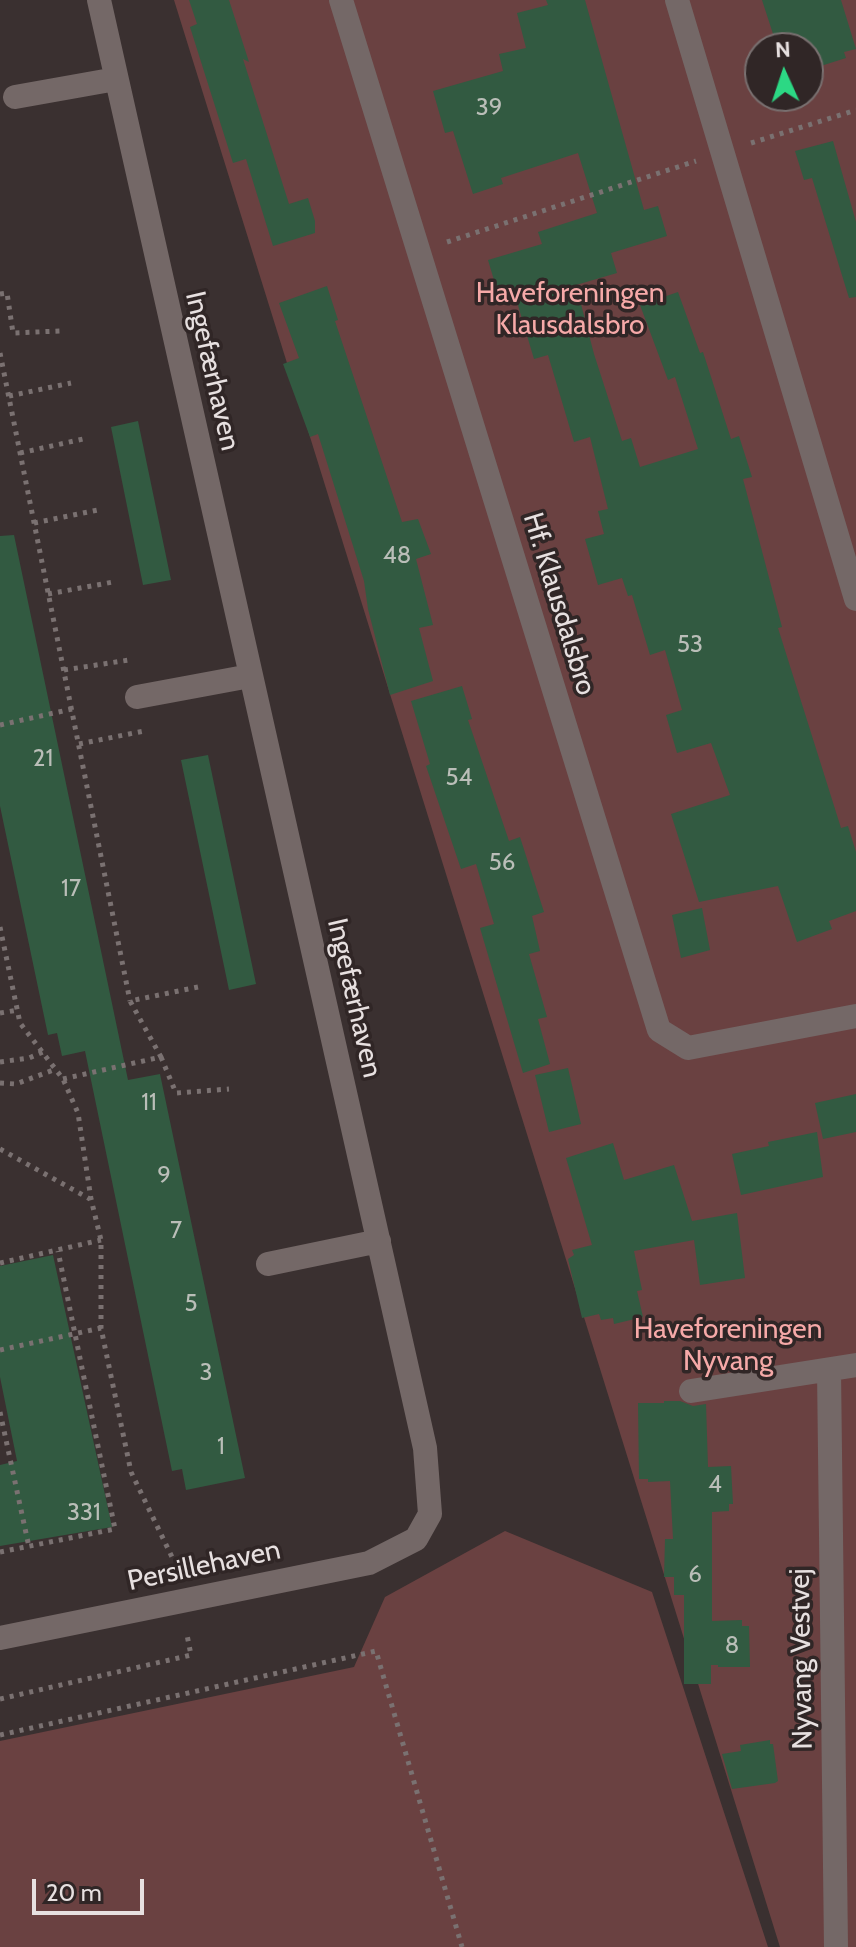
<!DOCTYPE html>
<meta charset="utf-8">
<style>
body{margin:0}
#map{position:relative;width:856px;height:1947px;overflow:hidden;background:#3a3030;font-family:Cabin,sans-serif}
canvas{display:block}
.north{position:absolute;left:744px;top:32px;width:80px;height:80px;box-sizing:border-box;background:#302626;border:2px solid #797070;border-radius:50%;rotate:357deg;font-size:22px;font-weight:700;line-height:32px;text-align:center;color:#e7e0e0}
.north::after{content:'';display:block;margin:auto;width:28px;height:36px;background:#2cd884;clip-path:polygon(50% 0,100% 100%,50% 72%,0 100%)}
.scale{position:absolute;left:32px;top:1879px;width:112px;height:36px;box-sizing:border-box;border:4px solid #e7e0e0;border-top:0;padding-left:10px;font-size:24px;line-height:28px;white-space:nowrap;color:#e7e0e0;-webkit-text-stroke:6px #302626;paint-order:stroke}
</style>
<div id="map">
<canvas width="856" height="1947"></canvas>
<div class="north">N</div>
<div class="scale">20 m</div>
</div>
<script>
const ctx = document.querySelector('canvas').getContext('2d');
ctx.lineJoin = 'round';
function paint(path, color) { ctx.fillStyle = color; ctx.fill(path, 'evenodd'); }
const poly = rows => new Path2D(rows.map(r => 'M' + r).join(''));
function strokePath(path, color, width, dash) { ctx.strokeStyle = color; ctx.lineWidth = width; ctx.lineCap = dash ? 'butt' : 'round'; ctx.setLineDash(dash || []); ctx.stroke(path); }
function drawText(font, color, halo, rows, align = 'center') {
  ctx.font = font + ' Cabin,sans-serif'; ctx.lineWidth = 7; ctx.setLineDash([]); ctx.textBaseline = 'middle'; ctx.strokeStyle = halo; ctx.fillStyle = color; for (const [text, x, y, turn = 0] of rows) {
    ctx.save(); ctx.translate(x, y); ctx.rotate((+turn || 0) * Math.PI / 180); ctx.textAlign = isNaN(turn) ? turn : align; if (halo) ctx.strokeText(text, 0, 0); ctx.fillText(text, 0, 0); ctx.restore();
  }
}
const green = poly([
 [174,0,856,0,856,1947,780,1947],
 [760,48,808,48,808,96,760,96],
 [505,1531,652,1592,768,1947,0,1947,0,1741,354,1667,385,1597]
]);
const building = poly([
 [189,0,229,0,249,62,243,59,289,204,308,198,315,221,315,233,273,246,246,159,233,163,190,27,197,24],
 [546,0,585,0,644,210,658,206,667,236,611,253,617,273,576,285,594,354,622,441,631,438,640,467,698,449,675,377,668,380,640,305,678,292,700,353,703,352,731,439,739,436,752,477,743,479,782,627,778,628,841,828,848,826,856,852,856,911,829,921,832,929,797,942,778,886,699,902,671,814,730,795,711,743,677,753,666,715,682,710,665,650,650,655,632,595,628,596,622,578,598,585,585,539,604,534,598,511,608,509,590,437,574,442,548,355,534,359,514,292,499,297,488,260,542,244,538,232,597,213,578,153,501,178,503,184,473,194,453,131,445,133,433,91,503,71,499,54,526,48,517,13,548,5],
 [762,0,841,0,856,49,844,52,846,58,808,70,808,44,796,48,792,34,775,40],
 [833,141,856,222,856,297,849,298,812,178,804,180,795,151],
 [327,286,338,320,335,321,402,522,418,519,431,554,416,559,433,625,419,628,433,681,390,695,368,609,364,581,318,434,310,437,283,364,299,358,279,303],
 [138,421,171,580,143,585,111,427],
 [14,535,128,1080,160,1074,245,1478,186,1490,182,1469,172,1471,85,1051,62,1056,57,1033,48,1035,0,806,0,536],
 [462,686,472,719,468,720,509,841,520,837,544,912,532,916,540,951,529,954,547,1017,538,1019,550,1064,523,1073,480,928,494,924,476,864,461,869,426,766,430,764,411,701],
 [208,755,256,984,229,990,181,760],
 [702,908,710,950,681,958,672,915],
 [568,1068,581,1124,549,1132,535,1075],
 [856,1094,856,1132,823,1139,815,1103],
 [817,1132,823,1177,741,1195,732,1154,769,1146,768,1142],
 [613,1143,624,1180,674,1165,692,1221,737,1213,745,1278,700,1285,694,1240,634,1251,642,1290,637,1291,643,1317,614,1324,613,1318,601,1320,599,1314,582,1318,568,1259,574,1255,572,1250,592,1245,566,1158],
 [53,1255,112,1527,0,1546,0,1465,17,1461,0,1377,0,1266],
 [664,1401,680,1401,693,1406,706,1404,708,1467,731,1466,733,1504,729,1504,729,1511,712,1512,712,1621,742,1620,742,1626,749,1626,750,1667,718,1667,718,1665,711,1665,711,1684,684,1684,684,1595,674,1595,674,1577,664,1577,665,1539,673,1539,670,1481,648,1482,648,1479,639,1479,638,1403,664,1403],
 [770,1740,770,1744,773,1744,778,1781,775,1783,732,1789,722,1754,741,1751,740,1745]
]);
const path = poly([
 [751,143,856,110],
 [447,242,696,161],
 [0,294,7,293,13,333,60,331],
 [0,353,130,1001],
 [9,396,71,383],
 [20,453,83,439],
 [34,523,98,510],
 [48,594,113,582],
 [64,670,129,660],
 [0,725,72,709],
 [79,744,144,731],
 [0,927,20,1023,63,1079,78,1113,91,1199,101,1240,101,1328,131,1472,172,1557],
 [0,1013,18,1010],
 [161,1057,176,1093,229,1089],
 [0,1062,29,1058,43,1052],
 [63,1079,161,1057,130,1001,198,987],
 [0,1083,16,1084,56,1069],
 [0,1149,90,1199],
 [0,1263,101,1240],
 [0,1350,101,1328],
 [0,1412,29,1547],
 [0,1552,115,1529,58,1251],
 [0,1699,191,1655,187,1635],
 [0,1735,376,1651,462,1947]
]);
const minor = poly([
 [341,0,659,1030,688,1048,856,1016],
 [677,0,856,599],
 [15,97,116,79],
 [137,697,250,676],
 [268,1264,379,1241],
 [829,1370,836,1947],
 [691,1391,856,1365],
 [0,1638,369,1563,416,1539,430,1514,425,1448,99,0]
]);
const numberNames = [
 ["39",489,108],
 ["48",397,556],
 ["53",690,645],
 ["21",43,759],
 ["54",459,778],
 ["56",502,863],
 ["17",71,889],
 ["11",149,1103],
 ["9",164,1176],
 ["7",176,1231],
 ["5",191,1304],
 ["3",206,1373],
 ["1",221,1447],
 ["4",715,1485],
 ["331",84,1513],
 ["6",695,1575],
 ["8",732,1646]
];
const parkNames = [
 ["Haveforeningen",570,294],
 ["Klausdalsbro",570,326],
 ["Haveforeningen",728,1330],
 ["Nyvang",728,1362]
];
const streetNames = [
 ["Ingefærhaven",212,371,77],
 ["Hf. Klausdalsbro",559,604,73],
 ["Ingefærhaven",354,998,77],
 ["Persillehaven",204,1566,-12],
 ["Nyvang Vestvej",802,1659,-91]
];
paint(green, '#6a4141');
paint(building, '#325a41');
strokePath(path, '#7a7171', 5, [4, 6]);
strokePath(minor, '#746867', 24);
drawText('24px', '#babeb8', null, numberNames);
drawText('28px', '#f6a9a8', '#302626', parkNames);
drawText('28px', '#e7e0e0', '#302626', streetNames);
</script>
